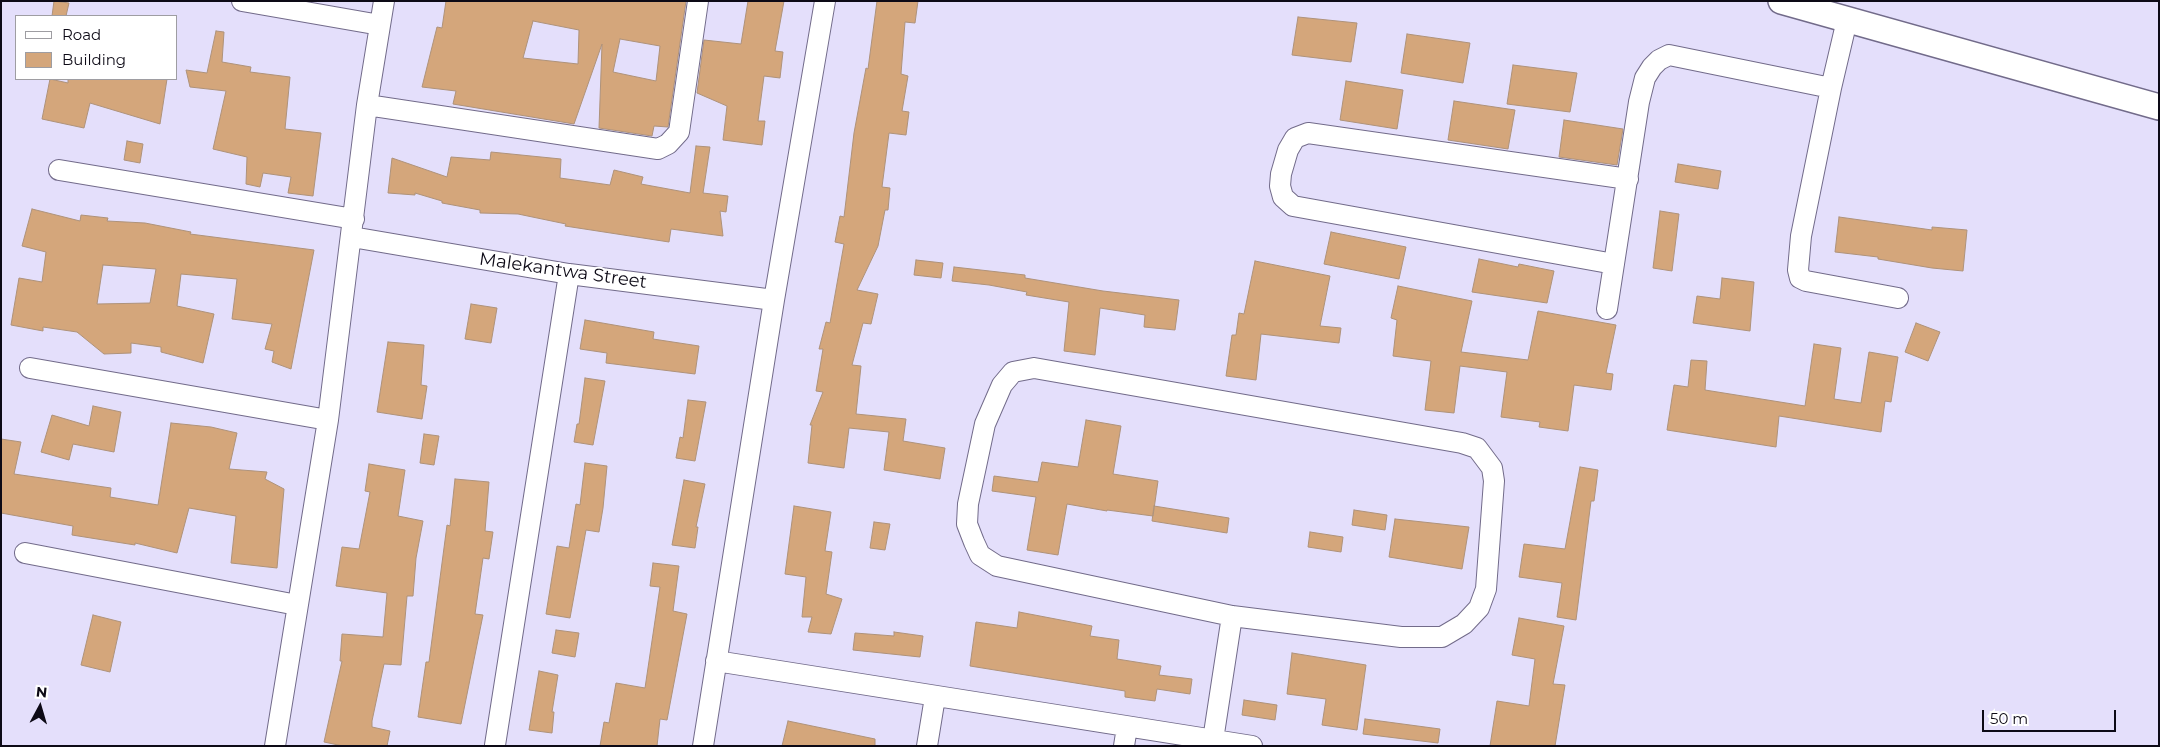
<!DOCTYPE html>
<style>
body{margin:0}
#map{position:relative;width:2160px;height:747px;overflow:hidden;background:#e4dffb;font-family:Montserrat,sans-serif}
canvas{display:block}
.frame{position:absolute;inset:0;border:2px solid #0d0a16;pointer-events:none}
.legend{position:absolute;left:15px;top:15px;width:162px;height:65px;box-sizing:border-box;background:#fff;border:1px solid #9e9da2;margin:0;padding:6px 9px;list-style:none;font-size:15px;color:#0d0a16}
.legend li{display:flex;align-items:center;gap:10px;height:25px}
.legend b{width:25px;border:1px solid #9e9da2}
.north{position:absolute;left:15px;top:682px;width:50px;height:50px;-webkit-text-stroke:4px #fff;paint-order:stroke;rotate:6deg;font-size:14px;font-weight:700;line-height:20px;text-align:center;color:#0d0a16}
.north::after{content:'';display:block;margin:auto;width:18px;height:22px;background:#0d0a16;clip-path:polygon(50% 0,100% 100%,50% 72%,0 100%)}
.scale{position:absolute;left:1982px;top:710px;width:134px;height:22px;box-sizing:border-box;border:2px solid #0d0a16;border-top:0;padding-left:6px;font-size:15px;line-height:18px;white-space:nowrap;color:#0d0a16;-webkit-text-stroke:4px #fff;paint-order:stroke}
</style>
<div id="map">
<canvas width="2160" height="747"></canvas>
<div class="frame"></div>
<ul class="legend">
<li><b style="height:6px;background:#fff"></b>Road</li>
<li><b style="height:14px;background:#d4a67b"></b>Building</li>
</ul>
<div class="north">N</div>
<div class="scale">50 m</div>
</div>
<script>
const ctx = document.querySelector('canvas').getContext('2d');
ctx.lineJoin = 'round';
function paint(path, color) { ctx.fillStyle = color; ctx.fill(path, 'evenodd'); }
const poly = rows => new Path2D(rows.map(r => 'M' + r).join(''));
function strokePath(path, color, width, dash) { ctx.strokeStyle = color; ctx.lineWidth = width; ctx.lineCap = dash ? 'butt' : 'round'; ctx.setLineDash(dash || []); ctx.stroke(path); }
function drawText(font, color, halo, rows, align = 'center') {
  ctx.font = font + ' Montserrat,sans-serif'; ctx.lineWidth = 4; ctx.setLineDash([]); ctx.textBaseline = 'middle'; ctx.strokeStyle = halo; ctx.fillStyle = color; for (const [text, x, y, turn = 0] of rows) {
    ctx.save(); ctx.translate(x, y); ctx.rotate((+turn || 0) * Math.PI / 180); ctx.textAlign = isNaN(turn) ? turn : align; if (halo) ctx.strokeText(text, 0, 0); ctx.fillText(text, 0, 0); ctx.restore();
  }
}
const building = poly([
 [54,1,69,3,66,16,52,16,54,1],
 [446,1,686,1,668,127,654,126,652,136,599,128,602,44,574,124,453,104,456,91,422,87,437,27,442,28,446,1],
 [533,21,579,30,578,64,523,58,533,21],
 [620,39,660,46,656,81,613,72,620,39],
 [748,1,784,1,775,51,783,52,780,78,764,76,758,121,765,121,762,145,723,140,727,106,697,93,704,40,741,44,748,1],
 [877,1,918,1,915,23,905,22,901,74,908,76,902,111,909,112,906,135,889,133,882,187,890,188,888,210,885,210,878,246,857,290,878,294,871,324,863,323,852,365,861,366,856,414,906,419,903,441,945,448,940,479,884,470,889,432,849,428,844,468,808,463,812,425,810,425,823,392,816,391,823,349,819,349,826,322,830,323,844,244,835,242,840,216,844,217,854,133,866,68,868,69,877,1],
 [1298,17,1357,23,1351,62,1292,55,1298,17],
 [216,31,224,32,222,62,251,67,250,72,290,77,285,129,321,133,313,196,288,193,291,177,263,173,260,187,246,184,247,157,213,149,226,91,190,87,186,70,207,73,216,31],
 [1407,34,1470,43,1463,83,1401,73,1407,34],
 [1513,65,1577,73,1570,112,1507,104,1513,65],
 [50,79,68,83,68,79,167,79,160,124,90,103,84,128,42,119,50,79],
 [1346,81,1403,90,1397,129,1340,120,1346,81],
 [1454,101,1515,110,1508,149,1448,140,1454,101],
 [1564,120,1623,129,1617,165,1559,157,1564,120],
 [127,141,143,144,140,163,124,160,127,141],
 [696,146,710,147,703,193,728,196,726,212,720,211,723,236,671,229,669,242,565,226,566,224,518,214,480,213,480,210,442,203,442,201,415,193,415,195,388,193,392,158,447,177,451,157,490,160,491,152,561,159,560,178,610,185,614,170,643,177,641,184,690,193,696,146],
 [1678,164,1721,171,1718,189,1675,182,1678,164],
 [32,209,80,221,81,215,108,218,107,221,145,223,191,232,190,234,314,250,291,369,272,362,274,351,265,349,272,324,232,319,237,279,181,274,177,306,214,314,203,363,161,352,161,347,131,343,131,353,104,354,77,332,43,327,43,331,11,325,19,278,42,282,46,252,22,246,32,209],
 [103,265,156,269,150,303,97,304,103,265],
 [1660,211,1679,214,1672,271,1653,268,1660,211],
 [1839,217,1932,230,1932,227,1967,230,1963,271,1932,268,1878,259,1878,257,1835,252,1839,217],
 [1331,232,1406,247,1399,279,1324,264,1331,232],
 [1479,259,1518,267,1519,264,1554,271,1547,303,1472,292,1479,259],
 [916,260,943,263,941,278,914,275,916,260],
 [1255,261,1330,276,1320,326,1341,328,1339,343,1261,334,1256,380,1226,376,1232,335,1236,335,1239,313,1244,314,1255,261],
 [954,267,1025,275,1025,278,1103,291,1179,300,1175,330,1144,327,1145,315,1100,308,1095,355,1064,351,1069,302,1026,295,1027,292,989,285,952,281,954,267],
 [1722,278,1754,282,1750,331,1693,323,1697,296,1720,299,1722,278],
 [1398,286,1472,301,1461,352,1528,360,1538,311,1616,325,1606,373,1613,374,1611,390,1574,385,1568,431,1539,427,1540,422,1501,417,1507,372,1460,366,1454,413,1425,410,1431,361,1393,356,1397,320,1391,318,1398,286],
 [471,304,497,308,491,343,465,339,471,304],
 [585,320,654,332,653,339,699,346,695,374,606,363,607,353,580,349,585,320],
 [1916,323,1940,332,1928,361,1905,352,1916,323],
 [388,342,424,345,421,385,427,386,422,419,377,412,388,342],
 [1814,344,1841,348,1834,399,1861,403,1869,352,1898,357,1891,402,1885,401,1881,432,1779,416,1776,447,1667,430,1674,385,1688,387,1691,360,1707,361,1705,390,1805,406,1814,344],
 [585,378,605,381,593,445,574,442,577,424,579,424,585,378],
 [688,400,706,402,695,461,676,458,680,437,683,438,688,400],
 [93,406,121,412,114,452,73,444,69,460,41,452,52,415,89,426,93,406],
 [1086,420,1121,426,1113,474,1158,481,1153,516,1107,510,1107,511,1067,504,1058,555,1027,550,1036,497,992,491,994,476,1038,482,1042,462,1078,467,1086,420],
 [171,423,211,427,237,433,229,469,267,472,265,479,284,489,277,568,231,563,236,516,189,508,177,553,135,543,135,545,72,535,73,526,1,513,1,439,21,442,14,474,111,488,110,497,158,505,171,423],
 [424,434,439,436,434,465,420,463,424,434],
 [585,463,607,466,603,508,599,532,586,530,570,618,546,614,557,546,569,548,576,504,580,505,585,463],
 [369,464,405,470,398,516,423,521,416,558,413,596,407,596,401,665,384,664,372,721,372,727,390,731,387,746,343,746,324,742,342,661,340,661,342,634,383,637,387,593,336,586,342,547,359,549,370,492,365,491,369,464],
 [1580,467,1598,470,1594,501,1591,501,1576,620,1557,617,1562,583,1519,577,1524,544,1565,549,1580,467],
 [455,479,489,482,485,531,493,532,489,559,483,558,475,614,483,615,461,724,418,717,426,662,429,662,447,525,450,526,455,479],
 [684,480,705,484,696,527,698,527,695,548,672,545,684,480],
 [794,506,831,512,825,551,832,552,826,594,842,599,831,634,808,632,812,617,802,617,806,577,785,574,794,506],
 [1154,506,1229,518,1227,533,1152,521,1154,506],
 [1354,510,1387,515,1385,530,1352,525,1354,510],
 [1395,519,1469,527,1462,569,1389,557,1395,519],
 [874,522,890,524,885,550,870,548,874,522],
 [1310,532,1343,537,1341,552,1308,547,1310,532],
 [653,563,679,566,673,611,687,614,667,720,660,719,657,746,600,746,604,722,609,723,616,683,645,688,660,587,650,586,653,563],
 [1019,612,1092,626,1090,636,1119,640,1117,659,1161,666,1159,675,1192,679,1190,694,1157,689,1155,701,1125,697,1125,691,970,666,976,622,1017,628,1019,612],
 [93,615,121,622,110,672,81,665,93,615],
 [1519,618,1564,626,1553,684,1565,685,1555,746,1490,746,1497,701,1529,706,1535,659,1512,655,1519,618],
 [556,630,579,633,575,657,552,653,556,630],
 [894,632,923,636,920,657,853,650,855,633,894,636,894,632],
 [1292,653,1366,665,1357,730,1322,725,1326,699,1287,694,1292,653],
 [539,671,558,675,552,712,554,712,552,733,529,730,539,671],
 [1244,700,1277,705,1275,720,1242,715,1244,700],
 [1365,719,1440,729,1438,743,1363,734,1365,719],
 [788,721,875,739,875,746,782,746,788,721]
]);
const minor = poly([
 [242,1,380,25],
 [1847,20,1831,88,1801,236,1798,270,1800,278,1806,281,1898,298],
 [367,105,658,149,668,144,679,132,698,1],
 [59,170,354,219],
 [352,237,569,274,774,300],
 [1614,264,1293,206,1283,197,1280,186,1281,174,1288,150,1295,138,1308,133,1628,179],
 [1607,309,1639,102,1645,78,1652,67,1659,60,1669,55,1831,88],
 [30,368,328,420],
 [1034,368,1462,443,1477,448,1492,468,1494,481,1486,589,1479,608,1464,624,1442,637,1401,637,1232,616,997,566,980,555,974,542,967,524,968,504,985,424,1002,385,1013,372,1034,368],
 [25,553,297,605],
 [716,661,1252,746],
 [1213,740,1232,616],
 [495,745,569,274],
 [275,746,328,420,367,105,384,1],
 [703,746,774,300,825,1],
 [927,746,935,697],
 [1124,746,1127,727]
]);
const tertiary = poly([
 [1781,1,2159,107]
]);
const streetNames = [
 ["Malekantwa Street",563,271,8]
];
paint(building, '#d4a67b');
strokePath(building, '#ae927a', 1);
strokePath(minor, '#726b8a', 22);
strokePath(tertiary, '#726b8a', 28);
strokePath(minor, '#fff', 20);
strokePath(tertiary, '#fff', 25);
drawText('18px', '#0d0a16', '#fff', streetNames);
</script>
